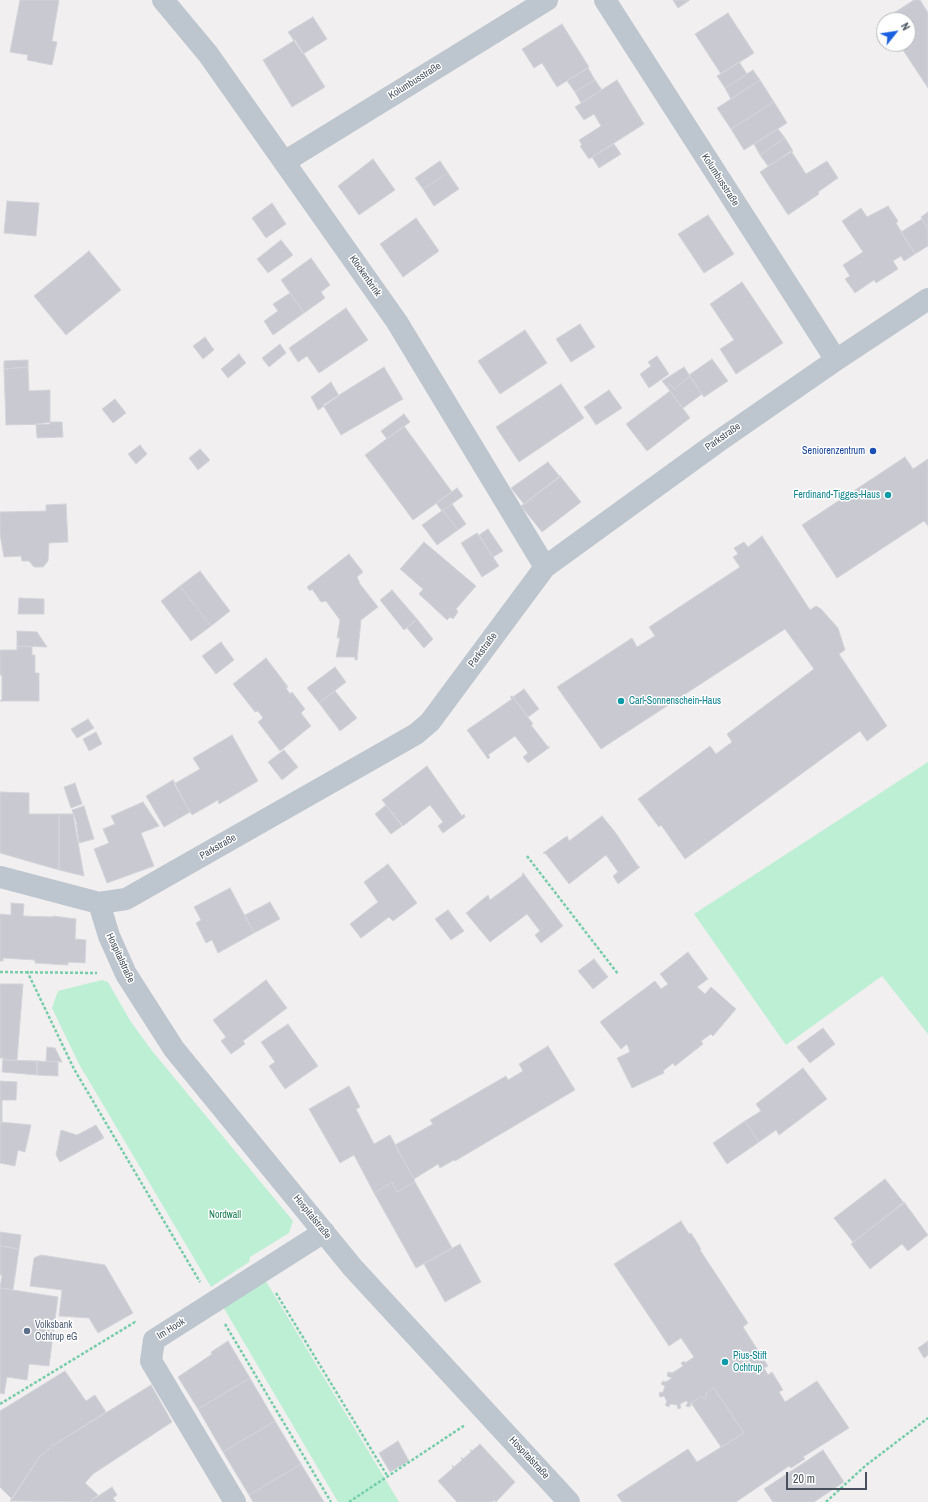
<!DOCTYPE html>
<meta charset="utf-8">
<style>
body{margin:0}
#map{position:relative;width:928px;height:1502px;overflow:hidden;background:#f1efef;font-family:"Archivo Narrow",sans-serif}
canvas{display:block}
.north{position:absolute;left:876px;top:12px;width:40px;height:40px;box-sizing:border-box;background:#fff;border:1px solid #b5b9be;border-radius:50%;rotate:60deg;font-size:11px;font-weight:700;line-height:16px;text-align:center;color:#47505c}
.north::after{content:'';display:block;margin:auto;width:14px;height:18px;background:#1a60e0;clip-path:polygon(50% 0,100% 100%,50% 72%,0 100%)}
.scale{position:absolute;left:786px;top:1472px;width:81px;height:18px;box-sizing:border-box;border:2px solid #47505c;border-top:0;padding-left:5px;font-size:12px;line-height:14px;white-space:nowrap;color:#47505c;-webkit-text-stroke:3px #fff;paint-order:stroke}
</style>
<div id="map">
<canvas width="928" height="1502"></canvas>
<div class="north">N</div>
<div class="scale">20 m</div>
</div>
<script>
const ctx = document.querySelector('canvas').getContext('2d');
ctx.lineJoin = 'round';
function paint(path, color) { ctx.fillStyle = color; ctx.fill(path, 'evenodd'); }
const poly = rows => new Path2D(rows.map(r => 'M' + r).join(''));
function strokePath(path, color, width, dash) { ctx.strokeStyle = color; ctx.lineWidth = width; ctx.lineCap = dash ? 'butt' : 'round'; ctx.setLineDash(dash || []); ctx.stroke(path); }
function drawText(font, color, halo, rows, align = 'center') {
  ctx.font = font + ' "Archivo Narrow",sans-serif'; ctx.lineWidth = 3; ctx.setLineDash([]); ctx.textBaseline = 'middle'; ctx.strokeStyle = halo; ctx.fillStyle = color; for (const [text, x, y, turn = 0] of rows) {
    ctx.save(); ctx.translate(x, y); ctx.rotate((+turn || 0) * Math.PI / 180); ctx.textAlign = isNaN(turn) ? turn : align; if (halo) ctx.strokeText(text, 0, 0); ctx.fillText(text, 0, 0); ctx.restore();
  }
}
const green = poly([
 [928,762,928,1034,882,976,786,1045,694,914],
 [102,980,108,982,131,1022,153,1052,293,1221,289,1233,250,1257,249,1262,211,1287,79,1064,52,1008,58,991],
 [264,1278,399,1502,338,1502,222,1305]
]);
const building = poly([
 [20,0,59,0,52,41,57,42,52,65,27,60,28,55,10,52,20,0],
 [673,0,690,0,678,8,673,0],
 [914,0,920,0,928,13,928,88,899,44,908,44,908,20,884,20,884,22,883,20,914,0],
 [728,13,754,53,721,74,695,34,728,13],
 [313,17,327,39,303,54,288,32,313,17],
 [562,24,589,67,557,87,542,63,534,68,522,49,562,24],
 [295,40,325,87,292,107,263,60,295,40],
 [739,62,747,74,725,88,717,76,739,62],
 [588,68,595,80,575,92,567,81,588,68],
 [753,70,760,80,731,99,725,88,753,70],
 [595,80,602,90,581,103,575,92,595,80],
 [617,80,644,124,589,159,580,146,582,145,579,140,601,126,594,114,584,120,575,107,617,80],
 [760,80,774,102,731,129,717,108,760,80],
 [774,102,787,123,744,150,731,129,774,102],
 [778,129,785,138,760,155,754,144,778,129],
 [785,138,793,151,768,166,760,155,785,138],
 [614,144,621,154,599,168,592,157,614,144],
 [791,151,806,174,827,161,838,178,818,192,819,194,788,215,760,172,791,151],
 [373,159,395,190,359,215,338,186,373,159],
 [440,161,448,173,423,189,415,178,440,161],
 [448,173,459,189,434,206,423,189,448,173],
 [7,201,39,203,36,236,4,233,7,201],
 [272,203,286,224,266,238,252,218,272,203],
 [888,206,898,221,896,223,915,254,904,261,901,256,893,261,898,269,876,283,874,280,855,293,845,279,850,276,843,265,863,252,842,221,861,208,867,217,888,206],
 [928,212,928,229,921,217,928,212],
 [708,215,734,254,704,273,678,234,708,215],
 [416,218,439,251,403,277,380,244,416,218],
 [922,219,928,229,928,246,915,254,901,232,922,219],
 [281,240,293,255,268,273,257,259,281,240],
 [89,251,121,290,66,335,34,296,89,251],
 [311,258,330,285,321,292,325,298,304,313,281,280,311,258],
 [742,282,783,343,736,374,720,349,734,340,710,304,742,282],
 [290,293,304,313,273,335,264,321,278,311,273,304,290,293],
 [346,308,368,340,319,373,307,356,298,362,289,348,346,308],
 [580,324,595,347,571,362,556,339,580,324],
 [525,330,547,363,500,394,478,361,525,330],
 [205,337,214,350,203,359,193,346,205,337],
 [280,344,286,353,269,367,262,358,280,344],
 [239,354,246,363,228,378,221,369,239,354],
 [657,356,669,374,649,388,640,374,651,366,648,362,657,356],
 [712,359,728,381,704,397,689,375,712,359],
 [28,360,28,367,4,369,4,361,28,360],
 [28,367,29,391,50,390,50,424,6,425,4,369,28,367],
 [384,367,403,399,341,435,323,405,384,367],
 [684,367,690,376,674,389,670,384,667,387,662,381,684,367],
 [690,376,702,394,683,408,667,387,670,384,674,389,690,376],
 [331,382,339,396,318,410,311,397,331,382],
 [561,384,584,418,519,462,496,427,561,384],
 [609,390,622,408,596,425,584,407,609,390],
 [670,391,690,418,647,451,626,424,670,391],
 [115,399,126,413,113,423,102,409,115,399],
 [404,414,410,422,387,439,381,431,404,414],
 [51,422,62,422,63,437,37,438,36,424,51,422],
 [404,426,452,492,413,520,365,455,404,426],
 [140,445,147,454,136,464,128,454,140,445],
 [200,449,210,460,198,470,189,458,200,449],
 [905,457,913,469,928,459,928,526,924,521,837,578,802,525,905,457],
 [548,462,560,477,524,504,511,488,548,462],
 [560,476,581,502,542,532,521,506,560,476],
 [457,488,463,496,442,511,436,503,457,488],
 [66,504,68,542,49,543,48,561,43,567,34,567,29,561,22,561,21,556,4,557,0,534,0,512,46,511,46,505,66,504],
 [452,504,466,524,458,530,443,510,452,504],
 [443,510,458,530,437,545,422,525,443,510],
 [488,529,503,551,493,557,479,535,488,529],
 [477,533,499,566,482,577,461,543,477,533],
 [762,536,810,610,816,606,821,609,838,628,845,650,839,654,887,726,867,741,860,731,685,859,661,825,659,827,638,799,710,746,716,754,732,742,727,734,814,669,785,629,601,749,557,687,632,638,637,647,655,636,649,627,740,567,733,557,738,554,734,548,744,542,748,547,762,536],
 [424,542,476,586,456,609,458,612,453,619,450,617,447,620,419,594,423,589,400,569,424,542],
 [349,554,363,572,357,577,360,584,378,607,361,620,357,660,355,660,355,657,336,657,340,638,337,638,340,620,326,601,321,602,312,589,310,591,307,587,349,554],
 [200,571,230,611,211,626,180,586,200,571],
 [180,586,211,626,191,641,161,601,180,586],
 [392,590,417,619,404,630,380,600,392,590],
 [19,598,44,599,44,614,18,614,19,598],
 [417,619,433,639,424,648,407,628,417,619],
 [17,631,37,632,47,647,17,646,17,631],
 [221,642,234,660,216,674,202,656,221,642],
 [17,646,32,647,32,655,35,655,35,673,39,673,39,701,0,701,2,699,2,675,0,675,0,650,17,650,17,646],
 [266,658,288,687,286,688,290,694,292,692,305,709,301,713,311,726,280,751,258,722,263,718,258,711,255,712,233,684,266,658],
 [335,667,346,682,319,703,307,688,335,667],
 [524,689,539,709,528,717,513,697,524,689],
 [335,691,357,718,340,731,319,703,335,691],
 [512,696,533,724,531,725,548,747,550,747,528,763,523,757,528,753,515,736,488,755,490,757,488,759,467,730,512,699,510,697,512,696],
 [88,719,94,728,77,738,71,729,88,719],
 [96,732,102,744,89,751,83,739,96,732],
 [232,735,258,781,219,804,218,800,192,815,174,784,200,769,193,758,232,735],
 [284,750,298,767,282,780,268,762,284,750],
 [427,766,462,816,464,814,465,817,443,833,438,826,443,822,430,805,403,826,382,800,427,766],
 [173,780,190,812,164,827,146,796,173,780],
 [75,783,82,804,71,808,64,787,75,783],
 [0,792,29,793,29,814,59,814,59,870,0,853,0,792],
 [143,802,159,826,141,833,154,866,107,883,94,849,109,843,103,829,115,824,111,816,143,802],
 [386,805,402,826,391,834,375,814,386,805],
 [84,806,94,839,79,843,76,821,72,810,84,806],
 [59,814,73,814,84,876,59,870,59,814],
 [602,816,615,832,638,866,640,867,618,884,613,876,618,872,606,855,569,884,546,854,543,853,567,836,569,841,602,816],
 [388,864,417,903,393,921,389,917,361,938,350,924,378,902,364,882,388,864],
 [523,873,563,926,541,943,535,935,540,931,527,914,490,942,466,913,488,895,490,900,522,876,523,873],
 [230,888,254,933,218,953,212,940,206,943,196,923,201,920,194,907,230,888],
 [270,902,280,919,254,933,245,915,270,902],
 [11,903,24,904,23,916,53,917,53,916,76,919,75,939,86,940,85,963,68,962,68,965,35,963,35,960,3,958,3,961,0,961,0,914,11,915,11,903],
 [448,910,464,931,451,940,435,919,448,910],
 [688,952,708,979,697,987,705,994,711,987,736,1009,713,1036,711,1034,701,1041,703,1044,675,1066,673,1063,663,1071,664,1073,632,1088,617,1058,630,1052,627,1044,621,1049,600,1022,655,981,661,989,668,984,660,974,688,952],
 [594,959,608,977,593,989,578,971,594,959],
 [266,980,287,1008,243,1041,245,1044,231,1054,221,1041,226,1037,213,1020,266,980],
 [0,984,23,984,17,1060,4,1060,4,1058,0,1058,0,984],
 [288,1024,318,1066,285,1089,269,1066,275,1062,261,1042,288,1024],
 [823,1028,835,1044,810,1063,797,1047,823,1028],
 [548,1046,575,1090,455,1161,454,1160,440,1168,438,1164,414,1179,395,1145,433,1124,430,1120,506,1076,508,1080,523,1071,519,1064,548,1046],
 [47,1047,55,1048,62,1062,46,1061,47,1047],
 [3,1058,4,1060,37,1061,37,1075,2,1072,3,1058],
 [37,1061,58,1062,58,1076,37,1075,37,1061],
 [803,1068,827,1099,779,1135,776,1130,759,1142,745,1121,761,1111,756,1104,803,1068],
 [0,1081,17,1082,16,1100,2,1100,2,1122,0,1122,0,1081],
 [349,1086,360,1107,356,1109,374,1144,390,1135,414,1179,415,1182,397,1192,392,1182,374,1193,354,1155,340,1163,309,1109,349,1086],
 [745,1121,759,1142,727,1164,713,1143,745,1121],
 [0,1122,31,1125,25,1152,18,1150,15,1166,0,1163,0,1122],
 [96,1125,104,1138,60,1162,56,1155,61,1130,77,1135,96,1125],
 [885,1179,904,1203,853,1242,834,1218,885,1179],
 [392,1182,397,1192,415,1182,452,1248,416,1268,374,1193,392,1182],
 [904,1202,928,1235,908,1251,902,1244,870,1269,851,1244,904,1202],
 [681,1221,689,1234,691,1233,701,1249,700,1250,748,1323,743,1327,768,1366,764,1368,768,1375,772,1372,783,1390,779,1392,785,1402,817,1381,849,1428,803,1457,805,1459,791,1468,789,1466,736,1502,622,1502,617,1495,688,1449,697,1462,744,1433,714,1388,705,1394,707,1397,704,1399,702,1396,691,1403,690,1407,686,1406,688,1402,686,1401,680,1404,681,1408,678,1409,677,1405,670,1404,669,1407,665,1405,667,1402,664,1396,660,1397,659,1393,663,1392,665,1386,661,1384,663,1381,666,1382,672,1378,667,1376,668,1372,672,1373,683,1366,681,1363,684,1361,685,1363,694,1357,681,1338,669,1346,614,1264,681,1221],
 [0,1232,21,1235,19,1249,0,1246,0,1232],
 [460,1244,481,1282,445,1302,424,1264,460,1244],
 [0,1246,19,1249,13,1290,0,1288,2,1275,0,1275,0,1246],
 [41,1255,105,1265,133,1313,98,1333,89,1318,59,1316,62,1290,30,1286,34,1258,41,1255],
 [0,1288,58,1297,49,1366,29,1364,27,1380,7,1377,4,1394,0,1393,0,1288],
 [228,1341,250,1378,198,1409,178,1377,212,1354,211,1352,228,1341],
 [928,1341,928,1355,924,1358,918,1348,928,1341],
 [65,1371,86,1401,95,1395,106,1412,52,1446,40,1456,12,1499,0,1487,0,1411,65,1371],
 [250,1378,275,1421,223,1452,198,1409,250,1378],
 [151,1385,172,1422,93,1474,85,1483,98,1495,89,1502,10,1501,40,1456,52,1446,151,1385],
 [714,1388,744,1433,721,1447,691,1403,702,1396,704,1399,707,1397,705,1394,714,1388],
 [275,1421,301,1464,249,1495,223,1452,275,1421],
 [398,1441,409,1461,390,1472,379,1453,398,1441],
 [480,1444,515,1482,496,1502,494,1500,493,1502,457,1502,438,1481,453,1468,452,1465,454,1467,462,1460,461,1457,463,1459,471,1452,470,1449,472,1451,480,1444],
 [823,1450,844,1482,814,1502,773,1502,764,1489,823,1450],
 [301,1464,324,1502,253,1502,249,1495,301,1464],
 [112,1487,117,1495,113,1498,116,1502,89,1502,112,1487]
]);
const path = poly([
 [527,856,618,974],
 [27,971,74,1069,200,1282],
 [0,972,97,973],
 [276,1293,388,1477],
 [225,1324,331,1502],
 [0,1404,135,1322,136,1323],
 [349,1502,465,1425],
 [826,1502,865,1466,928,1418]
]);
const minor = poly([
 [163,0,208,54,397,322,545,567],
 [605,0,836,360],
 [284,162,547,0],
 [0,877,99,903,126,899,416,734,430,722,545,567,716,443,836,360,928,299],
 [99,903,109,936,126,974,174,1049,353,1268,569,1502],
 [235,1502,151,1361,154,1340,324,1232]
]);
const markers = [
 [873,451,4,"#1a4fb4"],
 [888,495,4,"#0f9aa8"],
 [621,701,4,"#0f9aa8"],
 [27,1331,4,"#5c6f8a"],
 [725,1362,4,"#0f9aa8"]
];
const streetNames = [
 ["Kolumbusstraße",415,81,-32],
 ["Kolumbusstraße",720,180,57],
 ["Klockenbrink",365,276,55],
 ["Parkstraße",723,437,-35],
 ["Parkstraße",483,650,-53],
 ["Parkstraße",218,847,-30],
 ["Hospitalstraße",120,958,65],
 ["Hospitalstraße",312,1217,51],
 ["Im Hook",171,1329,-32],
 ["Hospitalstraße",529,1458,47]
];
const transitNames = [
 ["Seniorenzentrum",865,451]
];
const cultureNames = [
 ["Ferdinand-Tigges-Haus",880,495,"right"],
 ["Carl-Sonnenschein-Haus",629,701],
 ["Pius-Stift",733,1356],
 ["Ochtrup",733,1368]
];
const parkNames = [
 ["Nordwall",225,1215]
];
const serviceNames = [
 ["Volksbank",35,1325],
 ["Ochtrup eG",35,1337]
];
paint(green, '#bdefd5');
paint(building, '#c9cad1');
strokePath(building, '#d3d4da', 1);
strokePath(path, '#76cda9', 2.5, [3, 2]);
strokePath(minor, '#bdc5ce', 22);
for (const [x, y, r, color] of markers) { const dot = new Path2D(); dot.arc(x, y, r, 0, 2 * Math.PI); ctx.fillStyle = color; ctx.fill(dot); strokePath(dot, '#fff', 1.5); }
drawText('10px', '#47505c', '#fff', streetNames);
drawText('10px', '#164399', '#fff', transitNames, 'right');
drawText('10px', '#0d838f', '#fff', cultureNames, 'left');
drawText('10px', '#187e53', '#fff', parkNames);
drawText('10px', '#4e5e75', '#fff', serviceNames, 'left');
</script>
